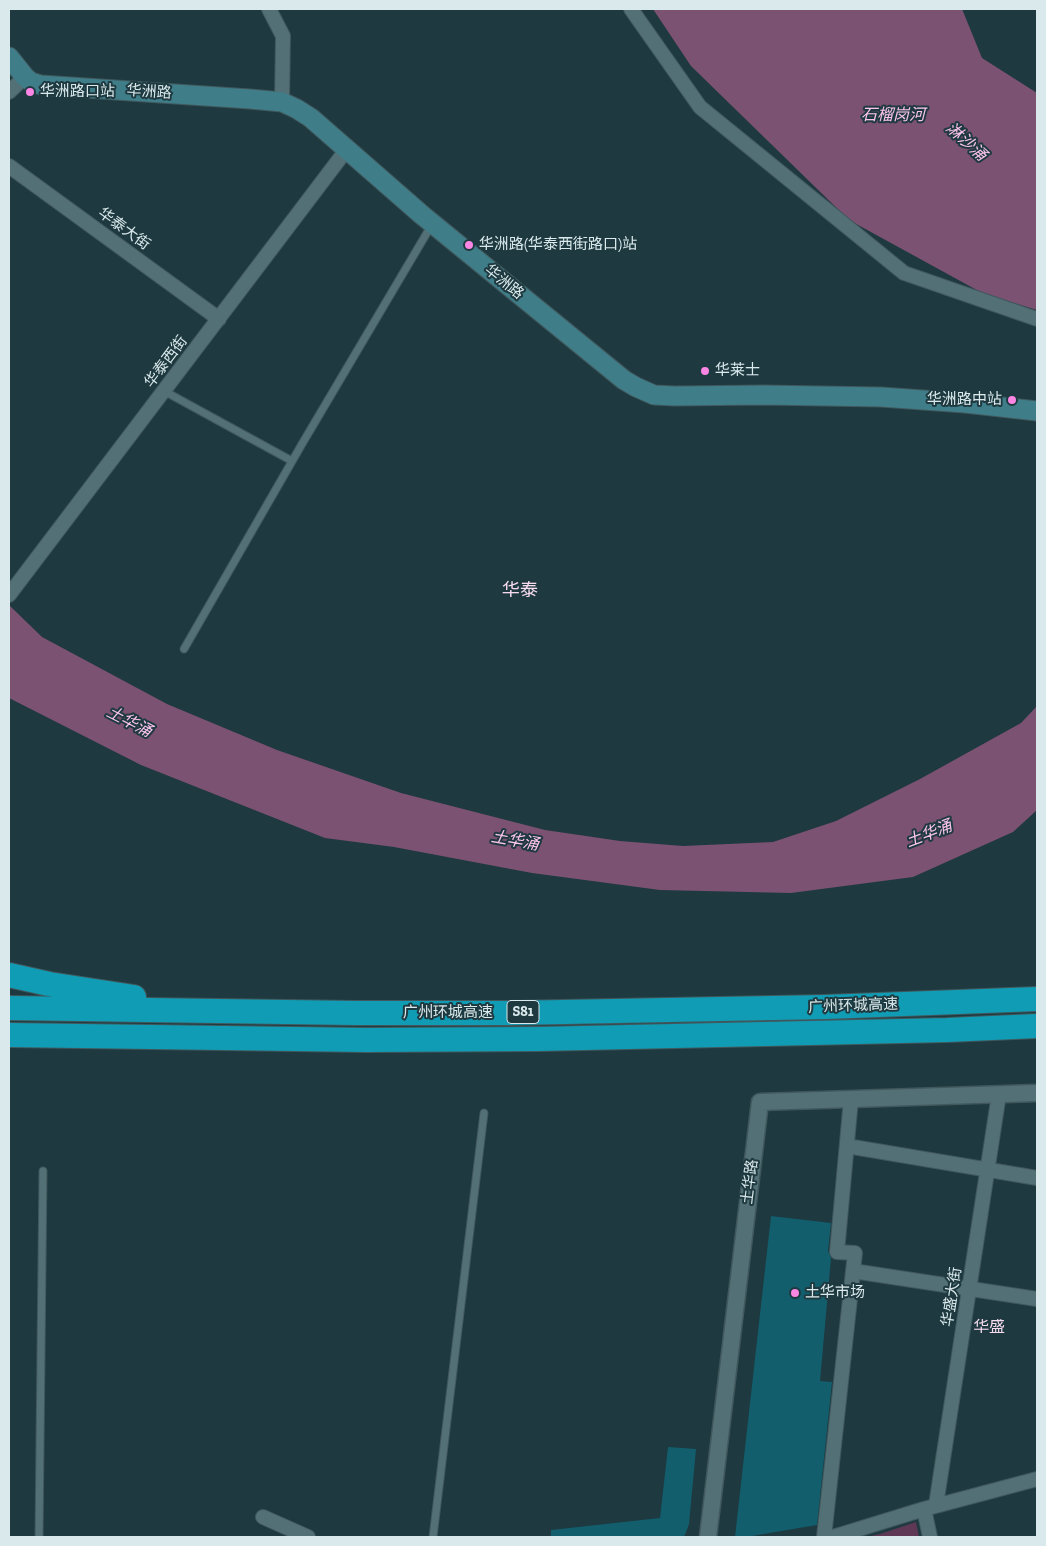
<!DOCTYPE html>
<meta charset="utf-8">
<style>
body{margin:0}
#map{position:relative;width:1046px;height:1546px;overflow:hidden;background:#1e393f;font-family:"Zilla Slab",serif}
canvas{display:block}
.frame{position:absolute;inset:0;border:10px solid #d9e9ec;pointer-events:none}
</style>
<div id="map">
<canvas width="1046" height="1546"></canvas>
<div class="frame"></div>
</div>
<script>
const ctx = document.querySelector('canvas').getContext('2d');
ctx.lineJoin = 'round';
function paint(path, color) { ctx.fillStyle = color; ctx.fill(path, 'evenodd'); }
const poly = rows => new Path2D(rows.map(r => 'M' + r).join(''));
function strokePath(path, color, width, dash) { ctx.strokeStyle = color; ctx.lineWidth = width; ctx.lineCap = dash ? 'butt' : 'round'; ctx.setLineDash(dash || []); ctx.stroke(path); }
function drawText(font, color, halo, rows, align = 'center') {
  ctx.font = font + ' "Zilla Slab","Noto Sans SC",serif'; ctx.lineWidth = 4; ctx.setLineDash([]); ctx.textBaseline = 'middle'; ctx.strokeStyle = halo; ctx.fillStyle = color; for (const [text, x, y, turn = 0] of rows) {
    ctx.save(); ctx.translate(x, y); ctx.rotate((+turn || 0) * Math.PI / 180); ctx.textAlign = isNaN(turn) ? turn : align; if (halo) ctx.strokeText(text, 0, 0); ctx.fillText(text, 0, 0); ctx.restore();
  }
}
const green = poly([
 [916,1522,919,1537,866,1537,880,1534]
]);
const water = poly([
 [653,9,962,9,982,58,1037,93,1037,310,984,294,849,220,691,66],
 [9,605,42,637,167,704,277,750,401,793,545,830,620,841,683,846,773,842,836,821,920,779,1021,723,1037,706,1037,810,1013,832,913,877,791,893,660,890,532,873,394,847,325,838,141,765,9,698]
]);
const building = poly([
 [771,1216,831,1223,828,1251,831,1258,820,1381,832,1382,817,1525,746,1537,735,1537],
 [668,1447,696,1449,689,1524,685,1535,682,1537,551,1537,551,1530,660,1518]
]);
const service = poly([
 [164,391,292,461],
 [184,649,302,444,431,226],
 [39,1537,43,1171],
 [433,1537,484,1113]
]);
const minor = poly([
 [269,9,283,36,282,102],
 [631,9,700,107,904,273,1037,319],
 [9,92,25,77],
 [9,166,219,319],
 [9,595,347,149],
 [847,1146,1037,1178],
 [853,1271,1037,1299],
 [936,1505,999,1094],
 [924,1509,930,1537],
 [263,1517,308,1537],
 [824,1537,855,1253,837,1252,851,1099],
 [833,1537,924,1509,1037,1479]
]);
const tertiary = poly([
 [708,1537,760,1102,1037,1093]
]);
const secondary = poly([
 [9,57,25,77,31,82,41,85,250,99,282,102,297,109,311,118,422,215,624,380,636,387,654,395,675,396,764,395,881,397,965,403,1037,411]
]);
const motorway = poly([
 [9,975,49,984,134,997],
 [9,1008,355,1013,510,1013,825,1007,1037,999],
 [9,1035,366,1040,538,1039,947,1030,1037,1026]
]);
const markers = [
 [30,92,5,"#fc86e3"],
 [469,245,5,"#fc86e3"],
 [705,371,5,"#fc86e3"],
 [1012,400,5,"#fc86e3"],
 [795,1293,5,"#fc86e3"]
];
const shields = [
 [523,1012,32]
];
const shieldNames = [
 ["S81",523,1012]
];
const poiNames = [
 ["华洲路口站",40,92],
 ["华洲路(华泰西街路口)站",479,245],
 ["华莱士",715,371],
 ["华洲路中站",1002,400,"right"],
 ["土华市场",805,1293]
];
const streetNames = [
 ["华洲路",149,92,4],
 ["华泰大街",124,229,36],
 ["华洲路",504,282,39],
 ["华泰西街",166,362,-53],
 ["广州环城高速",853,1006,-2],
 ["广州环城高速",448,1013],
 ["土华路",750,1182,-83],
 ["华盛大街",952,1297,-81]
];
const waterNames = [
 ["石榴岗河",893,115],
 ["淋沙涌",966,142,42],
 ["土华涌",129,722,27],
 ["土华涌",929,834,-21],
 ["土华涌",515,841,10]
];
const neighbourhoodNames = [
 ["华盛",989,1327]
];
const quarterNames = [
 ["华泰",520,591]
];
paint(green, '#5e3855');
paint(water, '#7c5272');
paint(building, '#125e6d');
strokePath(service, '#40585d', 9);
strokePath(minor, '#40585d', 16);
strokePath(tertiary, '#40585d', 19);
strokePath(secondary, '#40585d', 21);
strokePath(motorway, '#40585d', 26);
strokePath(service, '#537076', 7);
strokePath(minor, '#537076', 14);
strokePath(tertiary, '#537076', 16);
strokePath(secondary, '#3f7d89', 19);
strokePath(motorway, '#109cb4', 24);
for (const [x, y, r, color] of markers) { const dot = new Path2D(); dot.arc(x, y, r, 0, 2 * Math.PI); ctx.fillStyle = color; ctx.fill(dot); strokePath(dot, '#1e393f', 2); }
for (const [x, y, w] of shields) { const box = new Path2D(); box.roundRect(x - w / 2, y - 11.5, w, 23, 4); ctx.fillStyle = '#1e393f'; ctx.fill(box); strokePath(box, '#d9e9ec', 1); }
drawText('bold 14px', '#d9e9ec', null, shieldNames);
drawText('15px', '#d9e9ec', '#1e393f', poiNames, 'left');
drawText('15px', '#d9e9ec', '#1e393f', streetNames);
drawText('italic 16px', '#fcc4ed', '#1e393f', waterNames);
drawText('16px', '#f7dbef', '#1e393f', neighbourhoodNames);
drawText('18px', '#f7dbef', '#1e393f', quarterNames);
</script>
